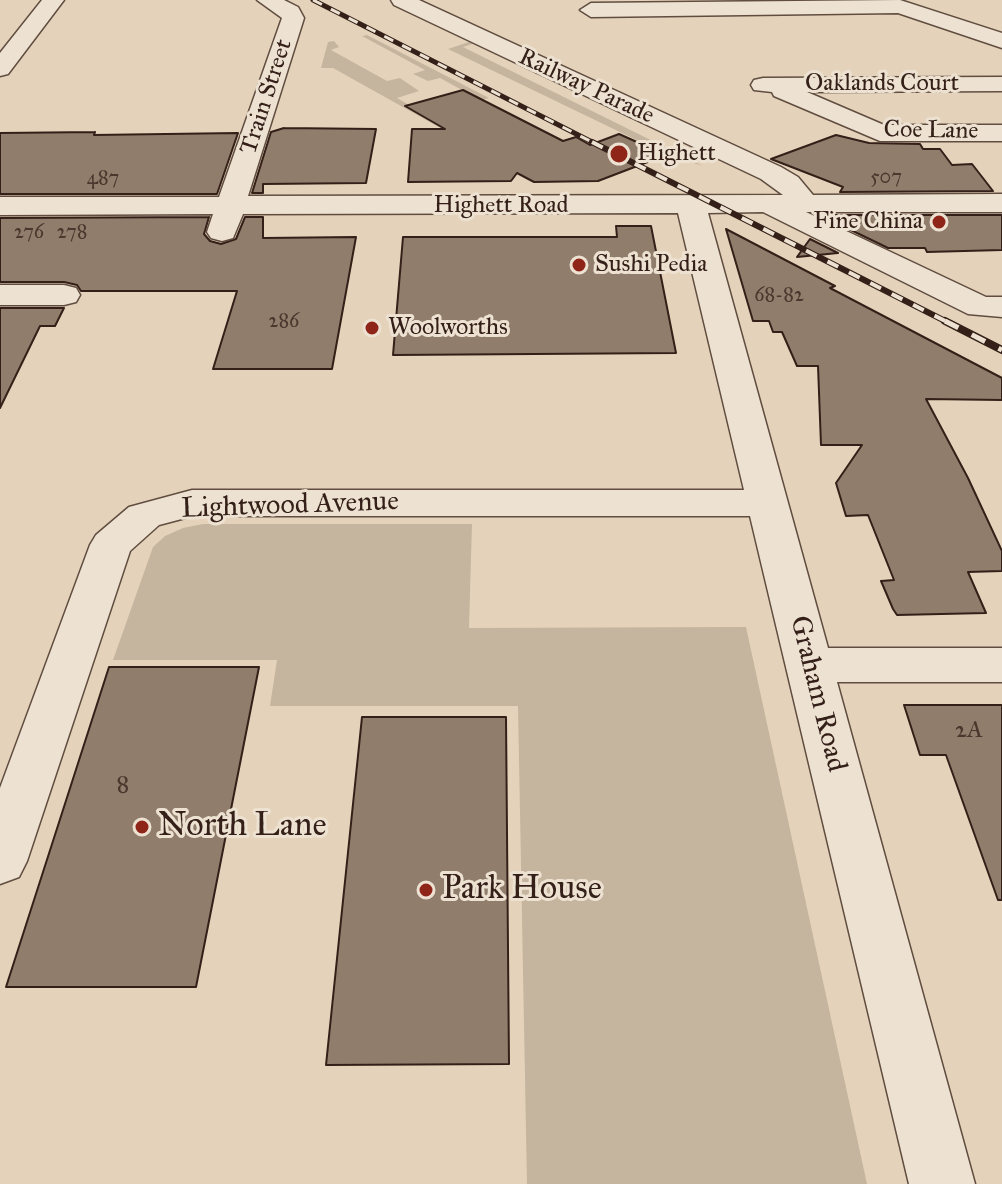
<!DOCTYPE html>
<style>
body{margin:0}
canvas{display:block;background:#e4d3ba}
</style>
<canvas width="1002" height="1184"></canvas>
<script>
const ctx = document.querySelector('canvas').getContext('2d');
ctx.lineJoin = 'round';
function paint(path, color) { ctx.fillStyle = color; ctx.fill(path, 'evenodd'); }
const poly = rows => new Path2D(rows.map(r => 'M' + r).join(''));
function strokePath(path, color, width, dash) { ctx.strokeStyle = color; ctx.lineWidth = width; ctx.lineCap = dash ? 'butt' : 'round'; ctx.setLineDash(dash || []); ctx.stroke(path); }
function drawText(font, color, halo, rows, align = 'center') {
  ctx.font = font + ' "IM FELL Great Primer",serif'; ctx.lineWidth = 6; ctx.setLineDash([]); ctx.textBaseline = 'middle'; ctx.strokeStyle = halo; ctx.fillStyle = color; for (const [text, x, y, turn = 0] of rows) {
    ctx.save(); ctx.translate(x, y); ctx.rotate((+turn || 0) * Math.PI / 180); ctx.textAlign = isNaN(turn) ? turn : align; if (halo) ctx.strokeText(text, 0, 0); ctx.fillText(text, 0, 0); ctx.restore();
  }
}
const green = poly([
 [367,35,489,98,475,102,489,110,499,107,573,146,503,163,333,68,321,68,328,42,334,41,339,47,331,50,387,81,400,78,419,91,397,98,461,135,471,95,440,78,428,81,413,74,425,70,362,36],
 [472,41,475,43,463,47,703,166,677,158,680,156,661,147,655,149,448,49],
 [203,524,472,524,469,628,746,627,867,1184,527,1184,518,706,270,706,277,660,113,660,153,547,165,536,183,528]
]);
const building = poly([
 [463,90,563,141,576,137,590,145,619,134,666,155,598,181,534,182,517,173,511,181,408,182,412,129,445,129,405,106,463,90],
 [284,128,376,129,366,183,263,184,263,193,252,193,271,132,284,128],
 [95,132,94,135,238,133,217,194,0,194,0,133,95,132],
 [836,135,869,143,920,144,923,149,940,149,952,165,972,164,993,191,840,192,843,187,771,159,836,135],
 [826,215,1002,215,1002,250,927,252,925,248,888,248,824,217,826,215],
 [209,217,204,234,210,241,221,244,236,239,245,217,263,217,263,238,356,237,332,369,213,369,237,291,81,291,77,285,64,282,0,282,0,218,209,217],
 [616,226,651,226,676,353,393,355,403,237,617,237,616,226],
 [726,229,835,286,830,288,1002,378,1002,400,926,399,968,478,1002,551,1002,571,968,572,986,613,897,615,893,609,881,581,894,580,868,515,846,516,836,483,862,445,821,445,818,366,797,366,782,332,773,332,769,321,753,321,726,229],
 [810,239,838,253,797,257,810,239],
 [0,308,64,308,55,326,40,326,0,408,0,308],
 [109,667,259,667,196,987,6,987,109,667],
 [904,705,1002,705,1002,900,998,900,946,755,920,755,904,705],
 [362,717,506,717,509,1064,326,1065,362,717]
]);
const minor = poly([
 [42,0,64,0,8,74,0,76,0,53,42,0],
 [257,0,284,0,298,7,304,18,248,196,783,195,761,179,394,5,391,0,419,0,781,167,798,177,813,195,1002,194,1002,212,806,212,986,297,1002,297,1002,317,968,314,763,212,708,213,828,648,1002,648,1002,682,837,682,975,1184,909,1184,750,516,193,516,159,525,130,551,27,861,19,877,0,884,0,788,90,545,96,535,129,507,192,490,744,490,678,213,243,214,233,238,222,241,211,238,207,232,213,214,0,215,0,197,219,197,282,18,257,0],
 [900,0,1002,33,1002,48,898,13,591,17,580,10,591,3,900,0],
 [1002,77,1002,91,807,92,884,125,1002,125,1002,141,880,141,774,96,772,92,754,90,751,85,754,80,763,78,1002,77],
 [0,285,64,285,76,288,80,295,76,302,64,305,0,305,0,285]
]);
const railFar2 = poly([
 [313,0,596,144]
]);
const railFar1 = poly([
 [592,142,949,323]
]);
const rail = poly([
 [945,321,1002,350]
]);
const markers = [
 [619,154,10,"#8f2418"],
 [939,222,8,"#8f2418"],
 [579,265,8,"#8f2418"],
 [372,328,8,"#8f2418"],
 [142,827,8,"#8f2418"],
 [426,890,8,"#8f2418"]
];
const farNumbernames = [
 ["507",886,178],
 ["487",103,179],
 ["276",29,233],
 ["278",72,233],
 ["68-82",779,296],
 ["286",284,322]
];
const farStreetnames = [
 ["Oaklands Court",882,84],
 ["Railway Parade",586,87,25],
 ["Train Street",267,97,-72],
 ["Coe Lane",931,131,1],
 ["Highett Road",501,206]
];
const farPoinames = [
 ["Highett",637,154],
 ["Fine China",923,222,"right"],
 ["Sushi Pedia",595,265],
 ["Woolworths",388,328]
];
const numberNames = [
 ["2A",969,731],
 ["8",123,786]
];
const streetNames = [
 ["Lightwood Avenue",290,506,-2],
 ["Graham Road",817,694,76]
];
const nearPoinames = [
 ["North Lane",158,827],
 ["Park House",442,890]
];
paint(green, '#c6b59e');
paint(building, '#907d6c');
strokePath(building, '#342018', 2);
strokePath(minor, '#604d40', 3);
paint(minor, '#ede2d2');
strokePath(railFar2, '#342018', 5);
strokePath(railFar1, '#342018', 6);
strokePath(rail, '#342018', 8);
strokePath(railFar2, '#ede2d2', 3, [10]);
strokePath(railFar1, '#ede2d2', 4, [12]);
strokePath(rail, '#ede2d2', 5, [15]);
for (const [x, y, r, color] of markers) { const dot = new Path2D(); dot.arc(x, y, r, 0, 2 * Math.PI); ctx.fillStyle = color; ctx.fill(dot); strokePath(dot, '#ede2d2', 3); }
drawText('20px', '#4b372d', null, farNumbernames);
drawText('24px', '#342018', '#ede2d2', farStreetnames);
drawText('24px', '#342018', '#ede2d2', farPoinames, 'left');
drawText('24px', '#4b372d', null, numberNames);
drawText('28px', '#342018', '#ede2d2', streetNames);
drawText('34px', '#342018', '#ede2d2', nearPoinames, 'left');
</script>
